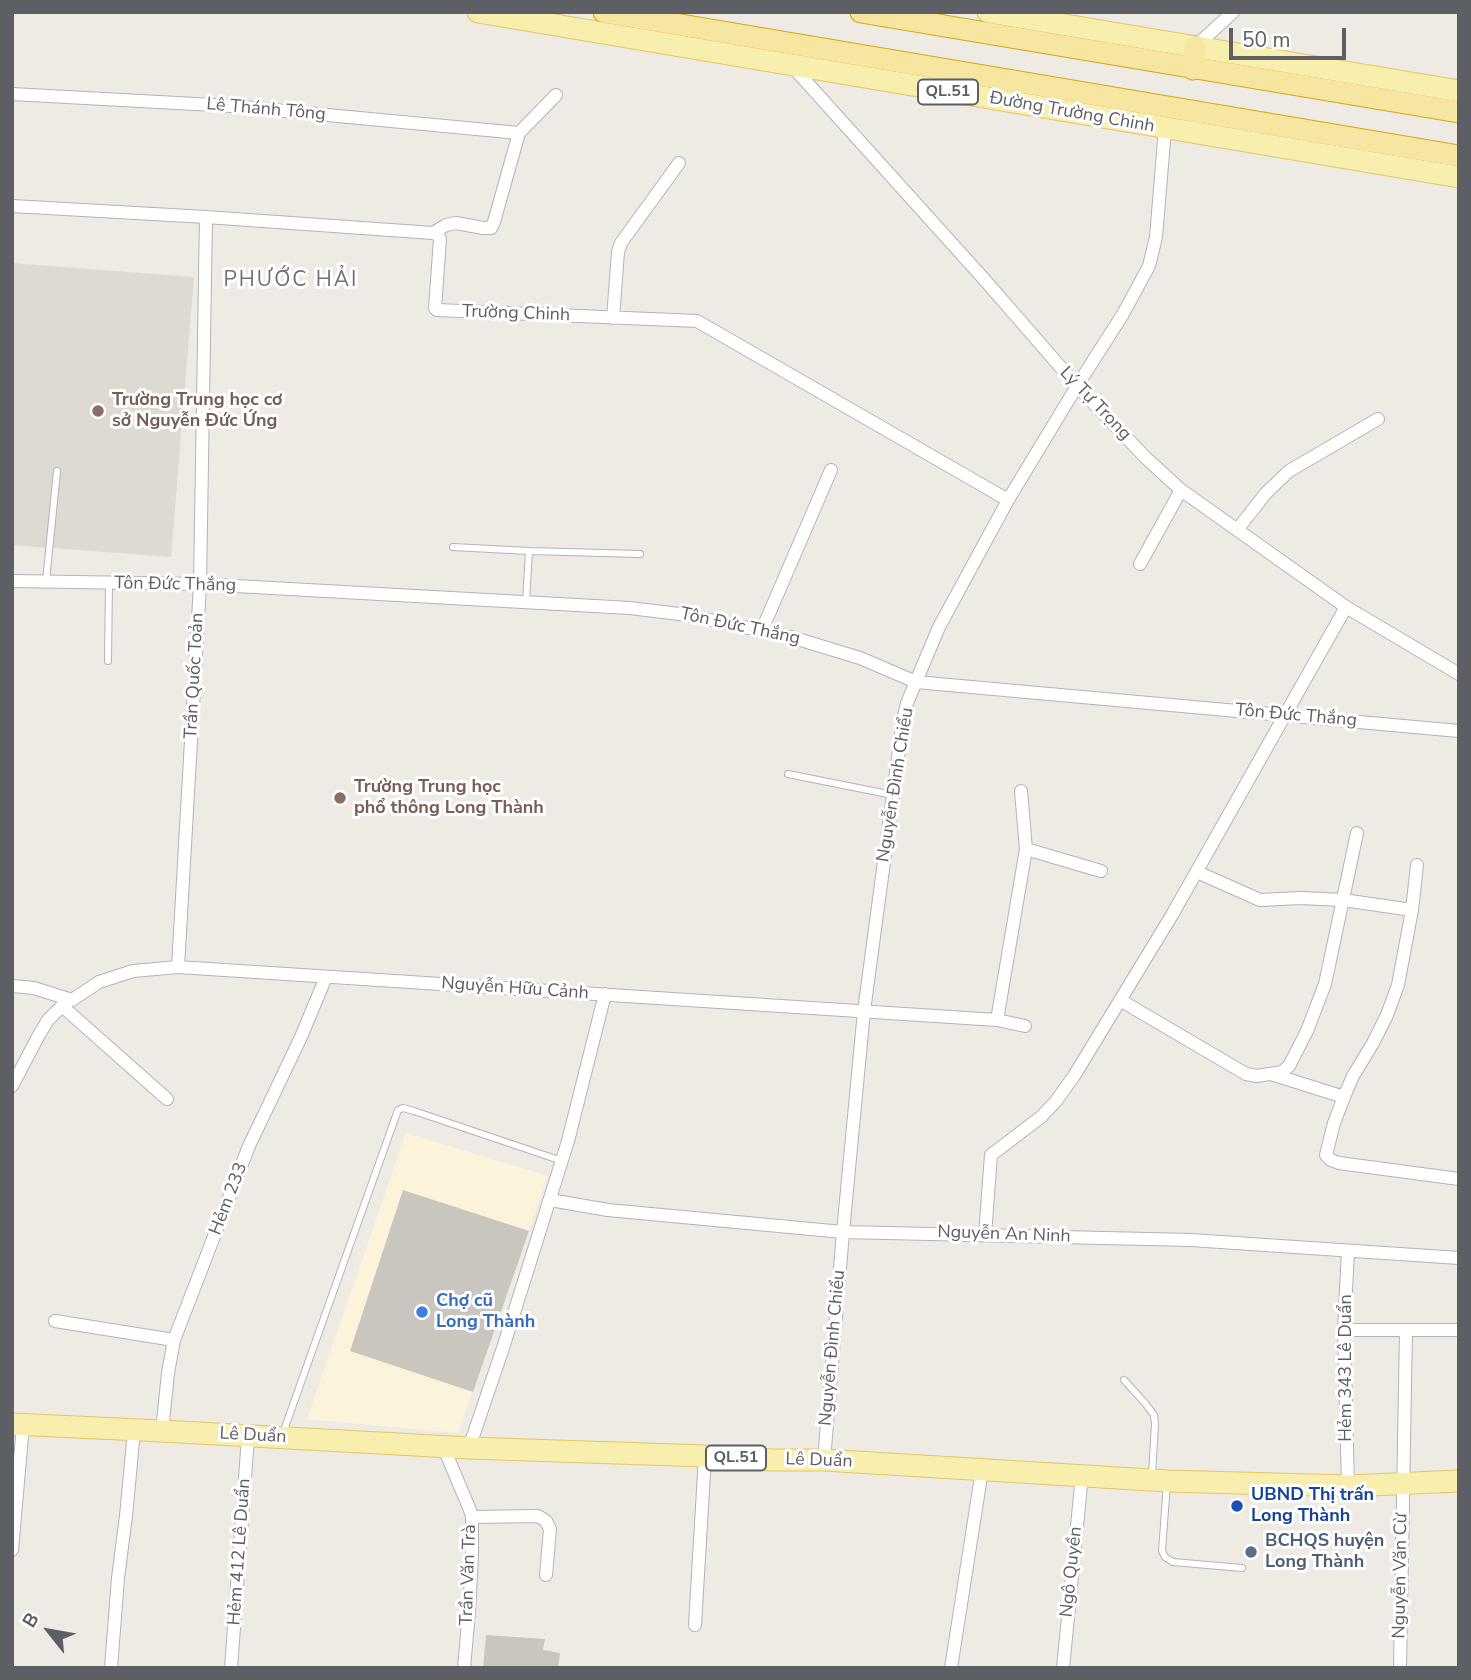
<!DOCTYPE html>
<meta charset="utf-8">
<style>
body{margin:0}
#map{position:relative;width:1471px;height:1680px;overflow:hidden;background:#edebe4;font-family:"Nunito Sans",sans-serif}
canvas{display:block}
.frame{position:absolute;inset:0;border:14px solid #5c5f63;pointer-events:none}
.north{position:absolute;left:14px;top:1596px;width:70px;height:70px;-webkit-text-stroke:5px #fff;paint-order:stroke;rotate:301deg;font-size:19px;font-weight:700;line-height:28px;text-align:center;color:#5c5f63}
.north::after{content:'';display:block;margin:auto;width:24px;height:32px;background:#5c5f63;clip-path:polygon(50% 0,100% 100%,50% 72%,0 100%)}
.scale{position:absolute;left:1229px;top:28px;width:117px;height:32px;box-sizing:border-box;border:4px solid #5c5f63;border-top:0;padding-left:9px;font-size:21px;line-height:24px;white-space:nowrap;color:#5c5f63;-webkit-text-stroke:5px #fff;paint-order:stroke}
</style>
<div id="map">
<canvas width="1471" height="1680"></canvas>
<div class="frame"></div>
<div class="north">B</div>
<div class="scale">50 m</div>
</div>
<script>
const ctx = document.querySelector('canvas').getContext('2d');
ctx.lineJoin = 'round';
function paint(path, color) { ctx.fillStyle = color; ctx.fill(path, 'evenodd'); }
const poly = rows => new Path2D(rows.map(r => 'M' + r).join(''));
function strokePath(path, color, width, dash) { ctx.strokeStyle = color; ctx.lineWidth = width; ctx.lineCap = dash ? 'butt' : 'round'; ctx.setLineDash(dash || []); ctx.stroke(path); }
function drawText(font, color, halo, rows, align = 'center') {
  ctx.font = font + ' "Nunito Sans",sans-serif'; ctx.lineWidth = 6; ctx.setLineDash([]); ctx.textBaseline = 'middle'; ctx.strokeStyle = halo; ctx.fillStyle = color; for (const [text, x, y, turn = 0] of rows) {
    ctx.save(); ctx.translate(x, y); ctx.rotate((+turn || 0) * Math.PI / 180); ctx.textAlign = isNaN(turn) ? turn : align; if (halo) ctx.strokeText(text, 0, 0); ctx.fillText(text, 0, 0); ctx.restore();
  }
}
const commercial = poly([
 [406,1133,548,1176,458,1433,307,1419]
]);
const education = poly([
 [12,263,194,277,171,557,12,545]
]);
const building = poly([
 [403,1190,529,1231,473,1392,350,1351],
 [486,1635,545,1639,543,1650,560,1653,558,1668,483,1668]
]);
const service = poly([
 [453,547,529,551],
 [46,581,57,471],
 [526,602,529,551,640,554],
 [108,661,109,583],
 [788,774,893,795],
 [1124,1380,1145,1403,1154,1415,1155,1424,1152,1475],
 [283,1433,398,1110,403,1108,414,1111,562,1161],
 [1167,1483,1162,1551,1165,1557,1173,1562,1242,1568]
]);
const minor = poly([
 [1195,47,1233,12],
 [792,66,983,278,1077,386,1146,458,1181,490,1346,607,1459,674],
 [12,94,232,106,519,133],
 [12,206,206,217,433,233,438,235,440,239,435,308,437,310,697,321,1008,500],
 [433,233,446,225,456,223,483,228,491,228,494,222,519,133,556,95],
 [613,318,618,252,621,243,679,163],
 [1237,530,1266,493,1289,471,1378,419],
 [1140,564,1181,490],
 [12,581,200,584,630,608,687,615,791,637,860,658,916,682,1459,731],
 [762,630,831,470],
 [1026,849,1101,871],
 [1197,872,1260,900,1301,898,1343,900,1412,910,1398,985,1387,1015,1373,1043,1353,1076,1344,1097,1334,1123,1326,1155,1331,1160,1339,1163,1459,1179],
 [1412,910,1417,865],
 [178,967,200,584,206,217],
 [12,986,34,988,72,1000,99,982,133,971,178,967,997,1020,1025,1026],
 [1120,1000,1246,1074,1257,1076,1282,1072,1289,1066,1307,1031,1325,984,1357,833],
 [62,1006,167,1099],
 [997,1020,1026,849,1021,791],
 [1271,1074,1344,1097],
 [12,1086,39,1035,48,1020,62,1006,68,1002],
 [550,1200,608,1210,843,1232,1191,1240,1459,1258],
 [985,1235,991,1155,1041,1117,1056,1101,1074,1076,1172,915,1346,607],
 [55,1321,174,1340],
 [1344,1330,1459,1330],
 [162,1431,168,1373,174,1340,249,1146,301,1037,326,977],
 [443,1446,470,1510,472,1517,472,1555,469,1612,464,1668],
 [469,1448,503,1348,568,1141,605,994],
 [824,1460,843,1232,864,1011,903,720,907,703,939,627,1008,500,1077,386,1123,314,1149,266,1156,237,1165,129],
 [1348,1486,1344,1330,1348,1251],
 [472,1517,538,1516,546,1521,550,1529,546,1575],
 [12,1550,23,1425],
 [695,1625,705,1456],
 [111,1668,118,1578,126,1516,134,1431],
 [231,1668,248,1437],
 [951,1668,982,1470],
 [1063,1668,1082,1475],
 [1400,1668,1406,1330]
]);
const primary = poly([
 [478,12,1459,177],
 [988,12,1459,91],
 [12,1424,162,1431,469,1448,705,1456,772,1460,824,1460,1167,1481,1348,1486,1459,1481]
]);
const trunk = poly([
 [604,12,1459,156],
 [861,12,1459,112],
 [1193,69,1195,47]
]);
const markers = [
 [98,411,7,"#8d6e63"],
 [340,798,7,"#8d6e63"],
 [422,1312,7,"#3f7fe0"],
 [1237,1506,7,"#1a4fb4"],
 [1251,1552,7,"#5c6f8a"]
];
const shields = [
 [948,92,60],
 [736,1458,60]
];
const shieldNames = [
 ["QL.51",948,92],
 ["QL.51",736,1458]
];
const streetNames = [
 ["Lê Thánh Tông",266,110,5],
 ["Đường Trường Chinh",1072,113,10],
 ["Trường Chinh",516,314,2],
 ["Lý Tự Trọng",1095,404,46],
 ["Tôn Đức Thắng",175,585,1],
 ["Tôn Đức Thắng",740,627,12],
 ["Trần Quốc Toản",195,676,-87],
 ["Tôn Đức Thắng",1296,716,5],
 ["Nguyễn Đình Chiểu",896,785,-81],
 ["Nguyễn Hữu Cảnh",515,989,4],
 ["Hẻm 233",229,1199,-69],
 ["Nguyễn An Ninh",1004,1235,2],
 ["Nguyễn Đình Chiểu",833,1348,-85],
 ["Hẻm 343 Lê Duẩn",1347,1368,-90],
 ["Lê Duẩn",253,1436,3],
 ["Lê Duẩn",819,1461,2],
 ["Hẻm 412 Lê Duẩn",240,1552,-86],
 ["Ngô Quyền",1072,1572,-84],
 ["Trần Văn Trà",469,1575,-88],
 ["Nguyễn Văn Cừ",1401,1576,-89]
];
const educationNames = [
 ["Trường Trung học cơ",112,401],
 ["sở Nguyễn Đức Ứng",112,422],
 ["Trường Trung học",354,788],
 ["phổ thông Long Thành",354,809]
];
const shopNames = [
 ["Chợ cũ",436,1302],
 ["Long Thành",436,1323]
];
const transitNames = [
 ["UBND Thị trấn",1251,1496],
 ["Long Thành",1251,1517]
];
const serviceNames = [
 ["BCHQS huyện",1265,1542],
 ["Long Thành",1265,1563]
];
const quarterNames = [
 ["PHƯỚC HẢI",291,281]
];
paint(commercial, '#fbf4db');
paint(education, '#dddad2');
paint(building, '#c9c6c0');
strokePath(service, '#b1b4b8', 8);
strokePath(minor, '#b1b4b8', 14);
strokePath(primary, '#e5c565', 23);
strokePath(trunk, '#dda414', 23);
strokePath(service, '#fff', 6);
strokePath(minor, '#fff', 12);
strokePath(primary, '#f8eeae', 21);
strokePath(trunk, '#f6e6a1', 21);
for (const [x, y, r, color] of markers) { const dot = new Path2D(); dot.arc(x, y, r, 0, 2 * Math.PI); ctx.fillStyle = color; ctx.fill(dot); strokePath(dot, '#fff', 2.5); }
for (const [x, y, w] of shields) { const box = new Path2D(); box.roundRect(x - w / 2, y - 12.5, w, 25, 5); ctx.fillStyle = '#fff'; ctx.fill(box); strokePath(box, '#5c5f63', 2); }
drawText('bold 16px', '#5c5f63', null, shieldNames);
drawText('18px', '#5c5f63', '#fff', streetNames);
drawText('bold 18px', '#785e54', '#fff', educationNames, 'left');
drawText('bold 18px', '#366cbe', '#fff', shopNames, 'left');
drawText('bold 18px', '#164399', '#fff', transitNames, 'left');
drawText('bold 18px', '#4e5e75', '#fff', serviceNames, 'left');
ctx.letterSpacing = '2px';
drawText('21px', '#6d7175', '#fff', quarterNames);
ctx.letterSpacing = '0px';
</script>
